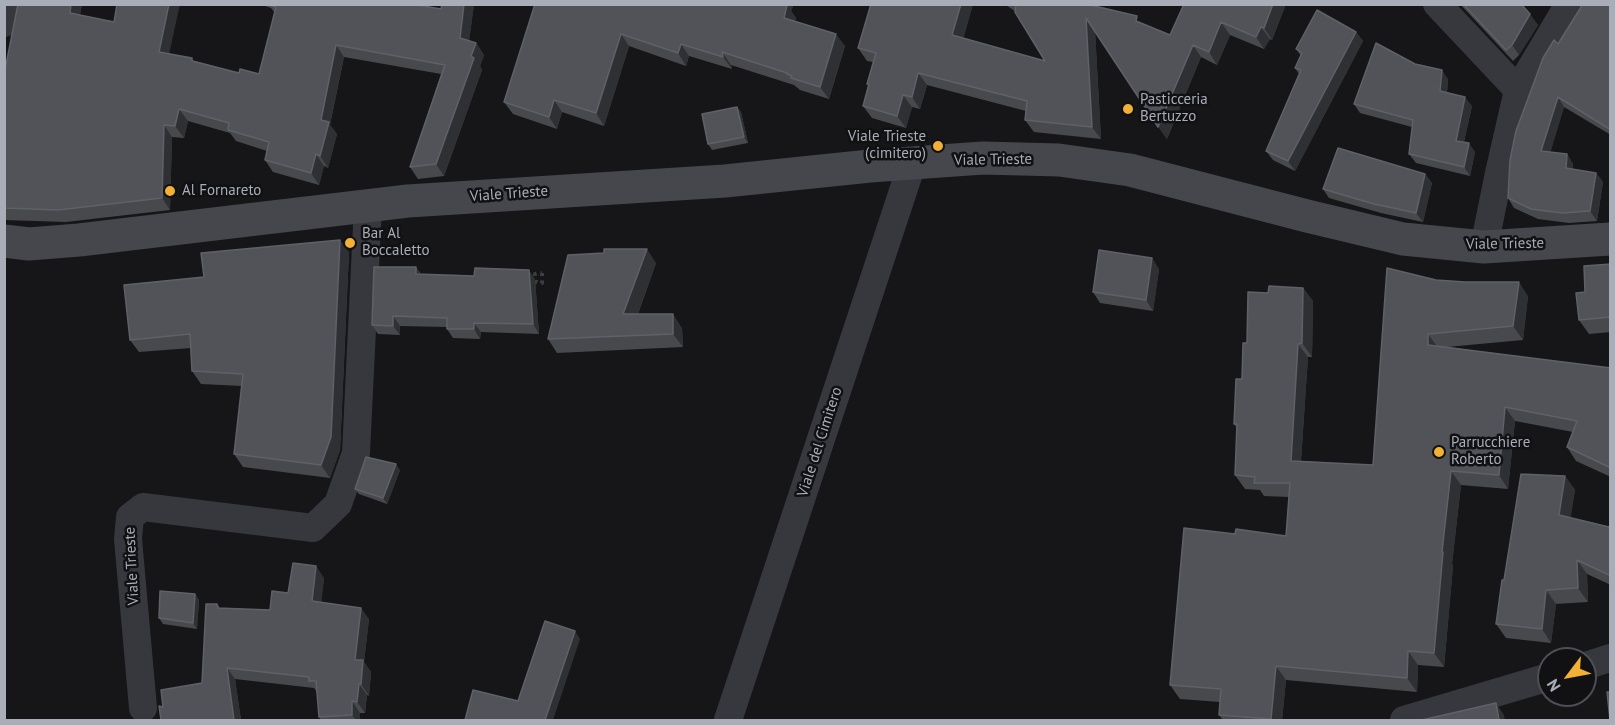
<!DOCTYPE html>
<style>
body{margin:0}
#map{position:relative;width:1615px;height:725px;overflow:hidden;background:#161618;font-family:"PT Sans",sans-serif}
canvas{display:block}
.frame{position:absolute;inset:0;border:6px solid #a8adb8;pointer-events:none}
.north{position:absolute;left:1537px;top:647px;width:60px;height:60px;box-sizing:border-box;background:#111113;border:2px solid #4d4f55;border-radius:50%;rotate:238deg;font-size:16px;font-weight:700;line-height:24px;text-align:center;color:#a8adb8}
.north::after{content:'';display:block;margin:auto;width:21px;height:27px;background:#f2b134;clip-path:polygon(50% 0,100% 100%,50% 72%,0 100%)}
</style>
<div id="map">
<canvas width="1615" height="725"></canvas>
<div class="frame"></div>
<div class="north">N</div>
</div>
<script>
const ctx = document.querySelector('canvas').getContext('2d');
ctx.lineJoin = 'round';
const poly = rows => new Path2D(rows.map(r => 'M' + r).join(''));
function strokePath(path, color, width, dash) { ctx.strokeStyle = color; ctx.lineWidth = width; ctx.lineCap = dash ? 'butt' : 'round'; ctx.setLineDash(dash || []); ctx.stroke(path); }
function paint(path, color) { ctx.fillStyle = color; ctx.fill(path, 'evenodd'); }
function drawText(font, color, halo, rows, align = 'center') {
  ctx.font = font + ' "PT Sans",sans-serif'; ctx.lineWidth = 5; ctx.setLineDash([]); ctx.textBaseline = 'middle'; ctx.strokeStyle = halo; ctx.fillStyle = color; for (const [text, x, y, turn = 0] of rows) {
    ctx.save(); ctx.translate(x, y); ctx.rotate((+turn || 0) * Math.PI / 180); ctx.textAlign = isNaN(turn) ? turn : align; if (halo) ctx.strokeText(text, 0, 0); ctx.fillText(text, 0, 0); ctx.restore();
  }
}
const path = poly([
 [542,273,542,283,536,282,535,274,542,273]
]);
const minor = poly([
 [1437,4,1518,90],
 [4,23,8,4],
 [1484,247,1499,173,1518,90,1569,4],
 [1585,666,1610,658],
 [143,708,128,539,130,517,143,507,313,528,338,504,356,453,368,205],
 [728,720,912,164],
 [1404,720,1549,677]
]);
const secondary = poly([
 [4,241,29,244,79,240,408,201,725,181,870,166,983,158,1059,160,1130,170,1307,216,1403,239,1484,247,1610,239]
]);
const wall = poly([
 [18,4,82,4,80,15,114,22,170,54,239,73,259,74,275,13,271,8,259,4,412,4,441,9,442,4,474,4,469,41,476,43,484,55,480,66,482,70,444,176,418,179,410,167,441,74,344,57,330,125,337,134,328,168,324,166,319,185,273,172,265,160,267,151,236,141,230,133,188,121,184,138,172,137,170,210,66,222,4,220,4,75],
 [535,4,794,4,791,11,796,18,795,21,845,46,829,99,800,90,794,85,731,65,732,69,689,56,686,66,629,46,604,126,562,112,557,129,513,114,504,102],
 [973,4,963,38,1045,61,1015,11,1004,4,1069,4,1142,23,1170,35,1184,4,1286,4,1272,40,1270,39,1264,49,1230,35,1217,65,1201,57,1167,139,1095,31,1101,139,1034,132,1025,120,1026,111,927,85,920,109,912,107,906,128,872,118,863,106,868,86,867,84,873,62,867,61,858,48],
 [1460,4,1521,4,1538,25,1519,55,1513,61],
 [1611,4,1611,135,1564,107,1550,152,1567,154,1573,164,1573,169,1596,173,1603,182,1597,221,1569,223,1538,219,1514,208,1508,198,1558,44],
 [1356,32,1363,41,1295,171,1273,160,1266,151,1299,74,1295,68,1301,56,1296,49],
 [1415,64,1448,79,1447,93,1472,106,1464,142,1475,152,1470,176,1416,163,1409,154,1412,127,1360,113,1354,104],
 [737,107,741,112,748,143,712,150,708,144],
 [1425,174,1432,183,1423,222,1381,213,1329,198,1323,189],
 [349,252,340,450,330,478,243,467,234,454,242,386,201,384,192,371,191,348,139,352,130,340],
 [656,263,638,314,682,328,683,347,557,353,548,339],
 [1611,264,1611,332,1589,334,1579,320,1585,292],
 [416,267,421,274,535,279,539,334,481,332,480,339,453,338,447,329,447,327,400,326,400,335,378,334,372,325],
 [1159,269,1153,311,1100,303,1093,292],
 [1436,280,1528,296,1523,340,1447,347,1611,368,1611,477,1576,461,1567,447,1573,432,1515,421,1508,489,1461,485,1452,564,1453,566,1444,667,1418,665,1417,692,1286,680,1282,720,1223,720,1219,715,1220,702,1180,699,1170,685,1235,534,1286,536,1289,497,1264,496,1260,490,1245,489,1235,475,1237,428,1234,424,1247,343,1268,293,1303,288,1313,301,1312,357,1308,357,1301,461,1373,465],
 [400,470,387,504,359,494,355,489],
 [1565,476,1575,490,1570,518,1609,527,1611,524,1611,585,1587,574,1588,602,1556,604,1551,643,1506,638,1496,624,1504,580],
 [324,578,321,603,369,619,364,662,371,672,369,696,367,695,365,713,360,713,360,720,321,720,319,717,317,692,314,688,235,679,241,720,161,720,163,707,202,683,217,604,220,608,270,610,288,593],
 [195,594,199,600,197,629,163,624,159,618]
]);
const shadedWall = poly([
 [71,4,82,4,78,24,70,13],
 [169,4,180,4,167,64,159,52],
 [464,4,474,4,468,50,460,38],
 [782,4,794,4,791,11,796,18,792,30,784,18],
 [961,4,973,4,961,48,952,35],
 [1273,4,1286,4,1272,40,1264,28],
 [1530,14,1538,25,1519,55,1512,45],
 [1086,18,1095,30,1101,139,1092,127],
 [1221,22,1230,35,1217,65,1209,52],
 [1261,27,1270,39,1264,49,1256,37],
 [1356,32,1363,41,1295,171,1288,161],
 [621,34,629,46,604,126,596,113],
 [836,34,845,46,829,99,820,87],
 [476,43,484,55,480,66,482,70,444,176,436,164],
 [681,44,689,56,686,66,678,53],
 [336,45,344,57,330,125,337,134,328,168,320,156,321,120],
 [1193,45,1201,57,1167,139,1158,127],
 [722,52,731,65,732,69,723,57],
 [1442,70,1448,79,1446,100,1440,91],
 [918,73,927,85,920,109,912,97],
 [903,95,912,107,906,128,897,116],
 [1465,97,1472,106,1462,150,1456,141],
 [1558,97,1564,107,1548,161,1541,151],
 [554,100,562,112,557,129,549,117],
 [737,107,741,112,748,143,744,137],
 [179,109,188,121,184,138,175,126],
 [164,125,172,137,170,210,162,198],
 [1469,143,1475,152,1470,176,1464,167],
 [316,154,324,166,319,185,311,173],
 [1567,154,1573,164,1573,178,1566,168],
 [1596,173,1603,182,1597,221,1590,211],
 [1425,174,1432,183,1423,222,1416,213],
 [340,240,349,252,340,450,330,478,321,465],
 [647,249,656,263,633,328,623,314],
 [1152,258,1159,269,1153,311,1146,300],
 [416,267,422,277,416,274],
 [529,270,535,279,539,334,533,324],
 [1519,282,1528,296,1523,340,1513,326],
 [1303,288,1313,301,1312,357,1302,343],
 [673,314,682,328,683,347,673,334],
 [393,316,400,326,400,335,393,326],
 [474,323,481,332,480,339,474,329],
 [1428,334,1438,348,1428,345],
 [1298,344,1308,357,1300,474,1291,461],
 [1505,407,1515,421,1508,489,1499,475],
 [396,464,400,470,387,504,383,498],
 [1451,471,1461,485,1452,564,1453,566,1444,667,1434,653,1442,552],
 [1565,476,1575,490,1569,529,1559,515],
 [1577,560,1587,574,1588,602,1578,588],
 [316,566,324,578,320,613,312,601],
 [1546,590,1556,604,1551,643,1542,629],
 [195,594,199,600,197,629,193,623],
 [361,608,369,619,364,662,371,672,369,696,361,684,355,660],
 [575,631,580,639,553,720,545,720],
 [1408,651,1418,665,1417,692,1407,678],
 [1276,666,1286,680,1282,720,1273,720,1271,719],
 [227,668,235,679,241,720,234,720],
 [359,684,367,695,365,713,357,702],
 [352,701,360,713,360,720,356,720,352,715],
 [1496,703,1504,715,1505,720,1499,720]
]);
const building = poly([
 [18,4,71,4,70,13,114,22,117,4,169,4,159,52,192,58,192,61,239,73,240,69,259,74,276,7,269,5,270,4,412,4,441,9,442,4,464,4,460,38,476,43,471,56,474,58,436,164,410,167,445,65,336,45,321,120,329,122,320,156,316,154,311,173,265,160,269,142,228,130,229,123,179,109,175,126,164,125,162,198,58,210,4,208,4,75,18,4],
 [535,4,785,4,787,5,784,18,836,34,820,87,791,78,792,76,787,74,787,73,722,52,723,57,681,44,678,53,621,34,596,113,554,100,549,117,504,102,535,4],
 [871,4,961,4,952,35,1045,61,1015,12,1016,4,1078,5,1077,4,1086,4,1137,16,1136,21,1170,35,1184,4,1273,4,1264,28,1261,27,1256,37,1221,22,1209,52,1193,45,1158,127,1086,18,1092,127,1025,120,1027,101,918,73,912,97,903,95,897,116,863,106,869,84,867,84,876,53,858,48,871,4],
 [1463,4,1521,4,1530,14,1512,45,1506,50,1463,4],
 [1583,4,1611,4,1611,130,1558,97,1541,151,1567,154,1566,168,1596,173,1590,211,1562,213,1531,209,1508,198,1510,160,1516,131,1543,58,1554,40,1558,44,1583,4],
 [1317,10,1356,32,1288,161,1266,151,1301,70,1295,68,1302,53,1296,49,1317,10],
 [1376,43,1415,64,1442,70,1440,91,1465,97,1456,141,1469,143,1464,167,1409,154,1413,120,1354,104,1376,43],
 [737,107,744,137,708,144,702,114,737,107],
 [1338,148,1425,174,1416,213,1374,204,1323,189,1338,148],
 [340,240,331,437,321,465,234,454,243,374,192,371,190,334,130,340,124,285,204,277,201,253,340,240],
 [604,249,647,249,623,314,673,314,673,334,548,339,568,255,604,253,604,249],
 [1099,250,1152,258,1146,300,1093,292,1099,250],
 [1611,264,1611,317,1579,320,1576,293,1585,292,1584,266,1611,264],
 [374,267,416,267,416,274,474,276,475,268,529,270,533,324,474,323,474,329,447,329,447,318,393,316,393,326,372,325,374,267],
 [1387,268,1436,280,1465,282,1519,282,1513,326,1428,334,1428,345,1611,368,1611,468,1567,447,1577,421,1505,407,1499,475,1451,471,1442,552,1443,552,1434,653,1408,651,1407,678,1276,666,1271,719,1219,715,1221,689,1170,685,1184,528,1235,534,1236,529,1286,536,1290,483,1254,483,1255,477,1235,475,1237,424,1234,424,1236,379,1242,379,1243,343,1247,343,1248,292,1268,293,1269,286,1303,288,1302,343,1298,344,1291,461,1373,465,1387,268],
 [366,457,396,464,383,498,355,489,366,457],
 [1521,474,1565,476,1559,515,1609,527,1611,524,1611,576,1577,560,1578,588,1546,590,1542,629,1496,624,1502,580,1504,580,1521,474],
 [293,563,316,566,312,601,361,608,355,660,363,660,361,684,359,684,357,702,352,701,352,715,319,717,316,681,309,681,309,677,227,668,234,720,161,720,159,706,163,707,161,690,202,683,206,604,217,604,218,608,270,610,272,591,288,593,293,563],
 [160,591,195,594,193,623,159,618,160,591],
 [545,621,575,631,545,720,465,720,473,690,518,701,545,621],
 [1607,692,1611,692,1611,720,1610,720,1607,692],
 [1496,703,1499,720,1422,720,1496,703]
]);
const markers = [
 [1128,109,6,"#f2b134"],
 [938,146,6,"#f2b134"],
 [170,191,6,"#f2b134"],
 [350,243,6,"#f2b134"],
 [1439,452,6,"#f2b134"]
];
const poiNames = [
 ["Pasticceria",1140,100],
 ["Bertuzzo",1140,117],
 ["Viale Trieste",926,137,"right"],
 ["(cimitero)",926,154,"right"],
 ["Al Fornareto",182,191],
 ["Bar Al",362,234],
 ["Boccaletto",362,251],
 ["Parrucchiere",1451,443],
 ["Roberto",1451,460]
];
const streetNames = [
 ["Viale Trieste",993,160,-1],
 ["Viale Trieste",509,194,-4],
 ["Viale Trieste",1505,244,-1],
 ["Viale del Cimitero",820,442,-72],
 ["Viale Trieste",132,566,-93]
];
strokePath(path, '#3d3f44', 4, [3, 4.5]);
strokePath(minor, '#37383d', 28);
strokePath(secondary, '#45474d', 33);
paint(wall, '#47494d');
paint(shadedWall, '#2f3033');
paint(building, '#525359');
strokePath(building, '#5f6168', 1.5);
for (const [x, y, r, color] of markers) { const dot = new Path2D(); dot.arc(x, y, r, 0, 2 * Math.PI); ctx.fillStyle = color; ctx.fill(dot); strokePath(dot, '#111113', 2); }
drawText('15px', '#a8adb8', '#111113', poiNames, 'left');
drawText('15px', '#a8adb8', '#111113', streetNames);
</script>
